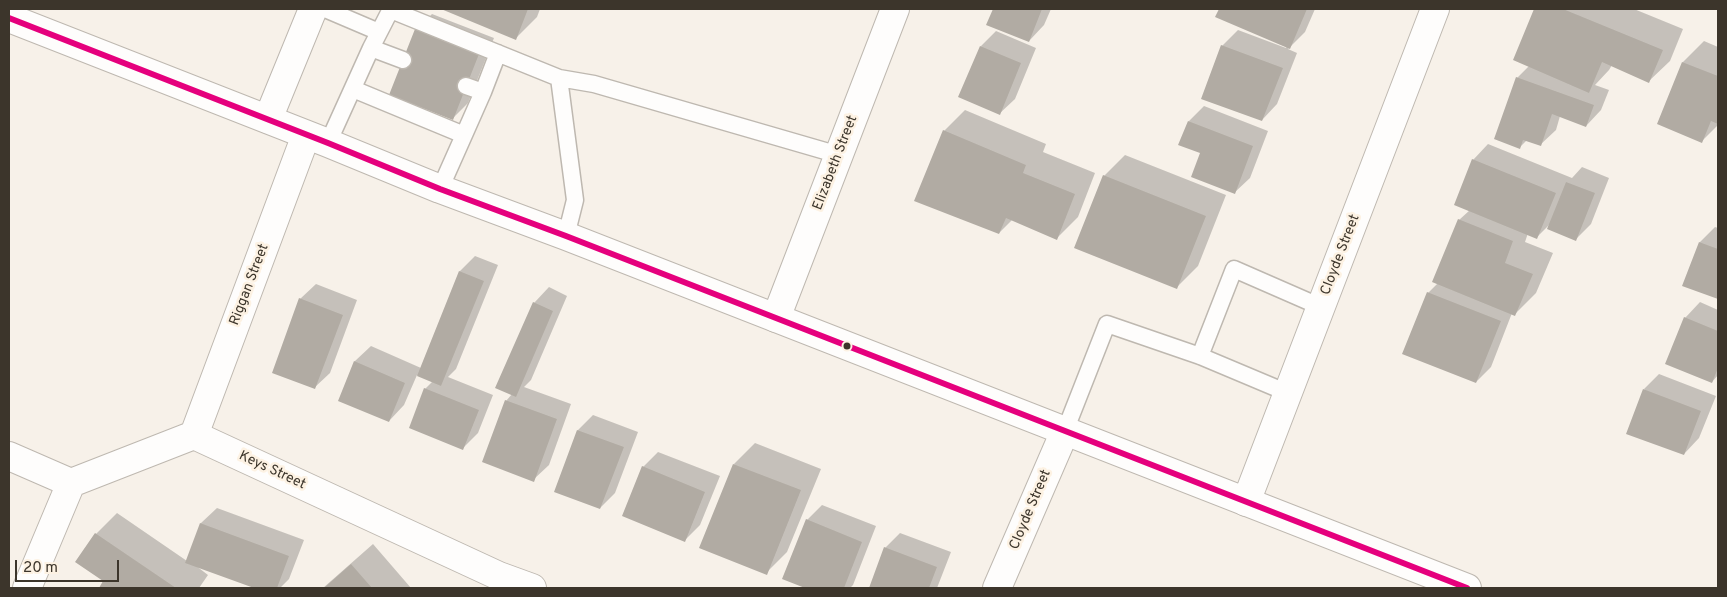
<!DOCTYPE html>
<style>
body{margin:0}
#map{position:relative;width:1727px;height:597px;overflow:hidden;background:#f7f1e9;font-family:Overpass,sans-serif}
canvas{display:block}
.frame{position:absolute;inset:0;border:10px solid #3c352b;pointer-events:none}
.scale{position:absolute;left:15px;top:560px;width:104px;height:22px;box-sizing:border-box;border:2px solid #3c352b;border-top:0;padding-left:6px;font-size:15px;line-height:18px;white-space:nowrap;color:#3c352b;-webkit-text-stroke:4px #fdf2e3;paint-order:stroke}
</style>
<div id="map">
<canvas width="1727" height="597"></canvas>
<div class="frame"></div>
<div class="scale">20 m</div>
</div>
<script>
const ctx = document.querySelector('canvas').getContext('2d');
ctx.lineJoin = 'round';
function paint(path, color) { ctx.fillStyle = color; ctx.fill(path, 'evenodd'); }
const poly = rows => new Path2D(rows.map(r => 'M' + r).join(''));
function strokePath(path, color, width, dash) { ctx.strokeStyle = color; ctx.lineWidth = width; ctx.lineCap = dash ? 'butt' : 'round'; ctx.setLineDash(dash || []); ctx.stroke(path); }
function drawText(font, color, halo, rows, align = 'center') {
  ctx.font = font + ' Overpass,sans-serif'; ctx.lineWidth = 5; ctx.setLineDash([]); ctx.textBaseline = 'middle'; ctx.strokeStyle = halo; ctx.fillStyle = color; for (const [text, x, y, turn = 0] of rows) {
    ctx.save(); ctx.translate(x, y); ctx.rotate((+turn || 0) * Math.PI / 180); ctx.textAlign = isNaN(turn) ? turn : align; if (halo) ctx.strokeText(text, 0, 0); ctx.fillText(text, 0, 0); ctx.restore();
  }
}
const shadow = poly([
 [446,9,540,9,537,17,516,38],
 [994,9,1051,9,1044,25,1029,41,988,24],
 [1220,9,1315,9,1305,32,1288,49,1297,53,1277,104,1262,120,1222,46,1238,30,1286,48,1287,46,1217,17],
 [1535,9,1634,9,1683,29,1670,61,1649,81,1612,65,1609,70,1595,85,1609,90,1601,110,1586,126,1560,116,1556,130,1540,145,1527,140,1520,147,1517,78,1529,66,1515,60],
 [432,14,494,38,468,103,453,118,391,94,417,29],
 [996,31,1036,48,1015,99,999,114,981,46],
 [1704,41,1718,47,1718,125,1702,141,1658,123,1683,62],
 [1204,106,1268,131,1250,178,1234,193,1202,152,1189,121],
 [965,110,1046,144,1043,152,1095,173,1078,217,1057,238,1012,220,999,233,944,131],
 [1488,144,1572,178,1582,167,1609,178,1591,224,1576,239,1551,223,1537,237,1528,233,1525,242,1553,253,1536,293,1515,314,1512,313,1491,367,1476,382,1428,293,1438,283,1459,220,1470,210,1473,160],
 [1125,155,1226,195,1198,266,1177,287,1104,176],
 [1715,227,1718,228,1718,298,1684,285,1700,242],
 [475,256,498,265,456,369,448,377,493,395,478,433,462,449,425,389,433,381,417,375,404,405,389,421,340,400,355,361,371,346,421,368,460,271],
 [316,284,357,300,330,373,314,388,300,299],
 [549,287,567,296,531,380,524,387,571,404,549,465,533,480,506,401,512,394,534,303],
 [1700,302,1718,310,1718,375,1712,382,1685,318],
 [1659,374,1716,396,1699,438,1684,454,1644,389],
 [593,415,638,432,615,493,600,508,556,491,578,430],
 [755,443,821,469,787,552,766,573,734,464],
 [658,452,720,476,700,525,685,540,643,467],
 [822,505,876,526,853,585,850,588,808,588,784,579,807,520],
 [217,508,304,540,289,579,280,588,257,588,195,565,208,575,199,588,100,588,105,581,96,534,117,513,187,561,201,523],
 [900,533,951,552,937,588,870,588,885,548],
 [373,544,411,588,323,588]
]);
const building = poly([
 [441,9,528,9,516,40],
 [993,9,1042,9,1029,42,986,25],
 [1219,9,1307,9,1290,49,1215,17],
 [1534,9,1563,9,1663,50,1649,83,1602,62,1589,93,1513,60],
 [415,29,479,54,453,120,389,95],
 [1221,45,1283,68,1262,121,1201,99],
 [980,46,1021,63,1000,115,958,97],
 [1682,62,1718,76,1718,124,1711,121,1702,143,1657,124],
 [1516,77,1594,105,1586,127,1552,114,1541,146,1523,140,1520,149,1494,139],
 [1188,121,1253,146,1235,194,1191,177,1200,153,1178,145],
 [943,130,1026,165,1023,173,1075,194,1057,240,1006,218,999,234,914,201],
 [1472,159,1556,193,1537,239,1454,205],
 [1103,175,1206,216,1177,289,1074,248],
 [1566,182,1595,193,1576,241,1547,229],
 [1458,219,1513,241,1505,263,1533,274,1515,316,1432,282],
 [1699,242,1718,249,1718,299,1682,286],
 [459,271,484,281,441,386,417,376],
 [1427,292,1501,321,1476,383,1402,354],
 [299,298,343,315,315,389,272,373],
 [533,302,553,311,516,397,495,388],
 [1684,317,1718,331,1718,368,1712,383,1665,364],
 [354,361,405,383,389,422,338,401],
 [424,388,479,410,463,450,409,428],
 [1643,389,1701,411,1684,455,1626,434],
 [505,400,557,419,534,482,482,462],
 [577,430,624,447,600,509,554,492],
 [733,464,801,490,767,575,699,548],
 [642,466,705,492,685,542,622,516],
 [806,519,862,542,844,588,805,588,782,579],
 [200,523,289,556,277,588,254,588,185,563],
 [95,533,176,588,99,588,103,581,75,562],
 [884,547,937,567,929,588,869,588],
 [351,564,372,588,324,588]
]);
const service = poly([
 [325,9,379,32],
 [391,10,559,78,594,84,839,155],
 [371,48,403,60],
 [559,78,575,200,566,236],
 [466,86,483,92],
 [353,89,464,135,483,92,498,53],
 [328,143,371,48,391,9],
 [440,189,464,135],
 [1200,356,1234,269,1321,307],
 [1065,431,1107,324,1200,356,1288,393]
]);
const minor = poly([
 [268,119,313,9],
 [776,318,895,9],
 [194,435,306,135],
 [9,456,71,483,194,435,499,576,532,588],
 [1246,502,1435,9],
 [27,588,71,483],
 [997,588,1065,431]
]);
const secondary = poly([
 [9,18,328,143,440,189,566,236,1467,588]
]);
const bus1 = poly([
 [9,18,328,143,440,189,566,236,1467,588]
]);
const markers = [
 [847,346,4.5,"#3c352b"]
];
const streetNames = [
 ["Elizabeth Street",836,163,-69],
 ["Cloyde Street",1341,255,-69],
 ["Riggan Street",250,285,-69],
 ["Keys Street",272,471,25],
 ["Cloyde Street",1031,510,-67]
];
paint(shadow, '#0003');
paint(building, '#b1aba3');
strokePath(service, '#beb8b0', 19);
strokePath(minor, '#beb8b0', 30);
strokePath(secondary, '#beb8b0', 30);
strokePath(service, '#fefdfc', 16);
strokePath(minor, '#fefdfc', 28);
strokePath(secondary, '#fefdfc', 28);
strokePath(bus1, '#e5007d', 6);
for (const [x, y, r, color] of markers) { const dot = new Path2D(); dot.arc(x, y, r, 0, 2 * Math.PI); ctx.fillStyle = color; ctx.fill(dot); strokePath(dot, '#fdf2e3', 2); }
drawText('14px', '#3c352b', '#fdf2e3', streetNames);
</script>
